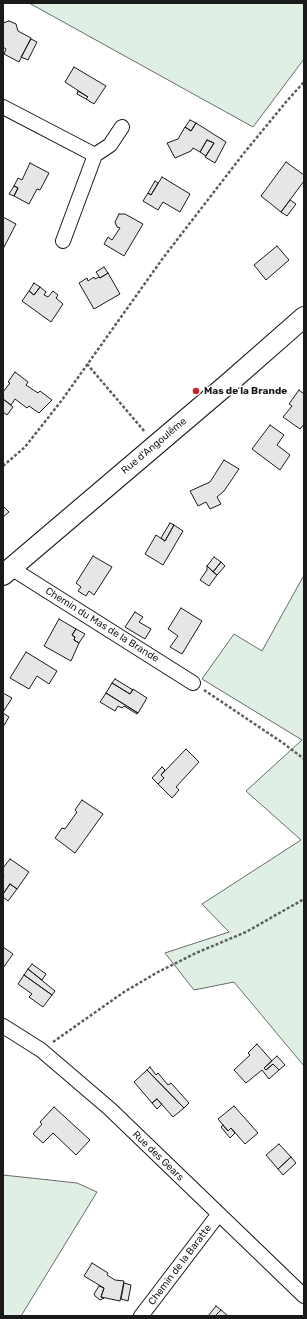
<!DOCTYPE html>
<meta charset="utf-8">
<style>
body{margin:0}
#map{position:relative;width:307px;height:1319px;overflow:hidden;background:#fff;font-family:Rubik,sans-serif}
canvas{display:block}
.frame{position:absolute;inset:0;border:4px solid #1a1a1a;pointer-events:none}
</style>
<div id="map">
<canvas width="307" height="1319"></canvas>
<div class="frame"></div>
</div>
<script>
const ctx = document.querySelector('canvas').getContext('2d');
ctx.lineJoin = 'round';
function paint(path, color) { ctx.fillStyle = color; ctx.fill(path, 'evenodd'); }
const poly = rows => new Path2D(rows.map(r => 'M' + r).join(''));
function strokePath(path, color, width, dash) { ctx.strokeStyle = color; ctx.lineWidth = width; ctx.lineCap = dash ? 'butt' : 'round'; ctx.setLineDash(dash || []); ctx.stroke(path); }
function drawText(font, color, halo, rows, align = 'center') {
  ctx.font = font + ' Rubik,sans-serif'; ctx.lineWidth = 3; ctx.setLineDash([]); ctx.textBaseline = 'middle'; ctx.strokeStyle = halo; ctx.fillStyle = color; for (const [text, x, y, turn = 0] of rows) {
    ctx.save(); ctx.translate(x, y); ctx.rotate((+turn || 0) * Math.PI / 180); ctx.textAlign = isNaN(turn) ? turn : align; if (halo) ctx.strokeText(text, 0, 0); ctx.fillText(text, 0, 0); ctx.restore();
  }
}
const green = poly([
 [29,3,304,3,304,59,253,127,29,3],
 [304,575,304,1066,234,982,194,990,165,953,229,932,202,904,301,840,246,791,302,740,202,679,234,634,262,651,304,575],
 [3,1175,77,1183,97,1192,21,1316,3,1316,3,1175]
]);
const building = poly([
 [9,21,16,24,18,31,31,38,19,62,4,54,6,49,3,47,3,23,9,21],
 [31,39,37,42,28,60,21,57,31,39],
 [74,67,106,86,94,104,86,99,88,97,65,82,74,67],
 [78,91,88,97,86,99,77,94,78,91],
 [190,120,196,123,191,131,185,127,190,120],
 [196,123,226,142,215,163,205,157,214,143,207,140,200,152,193,148,191,151,175,158,167,143,178,139,185,127,191,131,196,123],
 [207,140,214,143,206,156,200,152,207,140],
 [286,162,304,175,304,181,281,212,261,196,286,162],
 [30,163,49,173,40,190,37,189,29,204,14,196,18,188,14,186,18,178,22,180,30,163],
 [162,177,190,194,180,212,163,202,158,210,143,201,148,193,151,195,162,177],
 [155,181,158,183,151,195,148,193,155,181],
 [14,186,18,188,14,196,9,194,14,186],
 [290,200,296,204,287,216,281,212,290,200],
 [119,214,125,214,143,224,124,256,104,244,108,237,112,240,120,228,117,227,115,222,119,214],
 [3,217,16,224,3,249,3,217],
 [277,246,289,260,266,280,254,265,277,246],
 [104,267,108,273,100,278,96,272,104,267],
 [108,273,120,294,94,309,79,283,87,278,88,281,94,277,95,279,99,277,100,278,108,273],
 [34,283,40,287,34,295,29,291,34,283],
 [40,287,46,292,44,295,48,297,53,291,58,295,56,298,63,304,51,322,22,301,29,291,34,295,40,287],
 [15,372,28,382,26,385,38,393,40,391,52,400,39,413,29,406,27,408,15,399,11,405,3,399,3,392,10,383,8,382,15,372],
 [299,390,304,394,304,424,300,429,283,417,292,406,289,404,299,390],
 [3,399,13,407,7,415,3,412,3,399],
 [270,425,284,435,277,445,290,455,280,470,252,449,270,425],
 [224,460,239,469,224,491,217,497,221,504,210,509,206,502,198,506,190,491,210,482,224,460],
 [3,506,9,512,3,517,3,506],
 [170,523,174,525,165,541,161,538,170,523],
 [174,525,183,531,163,565,145,554,156,535,165,541,174,525],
 [93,556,112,567,94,595,89,591,86,596,78,591,81,587,76,583,93,556],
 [214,557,221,562,213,572,207,566,214,557],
 [221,562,225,566,217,575,213,572,221,562],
 [207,566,217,575,209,586,200,580,207,570,207,566],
 [181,608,202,621,182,654,170,647,178,636,168,629,181,608],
 [135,612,143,617,139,622,151,629,145,639,125,627,135,612],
 [59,619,76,629,72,635,75,637,74,640,79,643,71,661,44,646,59,619],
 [76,629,85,634,79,643,74,640,75,637,72,635,76,629],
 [26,652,57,671,49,684,37,676,29,689,10,678,26,652],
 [115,679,133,690,130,694,112,683,115,679],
 [112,683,130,694,133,689,147,698,138,713,106,693,112,683],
 [3,693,12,698,3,712,3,693],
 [106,693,138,713,137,714,124,706,122,708,118,706,115,711,100,702,106,693],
 [3,713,9,717,3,727,3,713],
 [186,749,199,762,176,787,179,790,172,798,158,784,164,778,161,775,186,749],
 [162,767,165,770,161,775,164,778,158,784,152,778,162,767],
 [82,800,103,814,75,853,55,838,62,828,65,829,77,812,75,810,82,800],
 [10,859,29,872,17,889,10,884,3,894,3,877,4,875,3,874,3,868,10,859],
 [10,884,17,889,8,901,3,897,3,894,10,884],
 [3,947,13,954,3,968,3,947],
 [32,964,46,974,42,980,28,969,32,964],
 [28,969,55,991,52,995,24,975,28,969],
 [24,975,52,995,43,1007,29,997,32,994,18,984,24,975],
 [257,1044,272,1061,264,1068,266,1070,273,1064,279,1070,269,1079,262,1070,246,1083,234,1070,250,1055,248,1053,257,1044],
 [277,1056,285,1065,279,1070,273,1064,266,1070,264,1068,277,1056],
 [150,1067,156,1075,158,1073,168,1085,171,1083,189,1103,184,1108,147,1070,150,1067],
 [147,1070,184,1108,173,1117,157,1099,152,1103,134,1082,147,1070],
 [157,1099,162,1104,157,1109,152,1103,157,1099],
 [234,1106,258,1133,245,1144,231,1128,228,1131,218,1119,234,1106],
 [54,1107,90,1140,76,1155,53,1133,43,1143,33,1134,42,1124,40,1122,54,1107],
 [223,1125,228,1131,231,1128,235,1133,230,1138,221,1127,223,1125],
 [279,1144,291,1157,278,1169,266,1155,279,1144],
 [291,1157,296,1163,283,1175,278,1169,291,1157],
 [92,1263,108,1273,107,1275,115,1280,124,1281,120,1301,101,1297,104,1288,84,1276,92,1263],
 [124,1283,131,1285,128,1301,121,1299,124,1283],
 [99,1286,104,1288,101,1297,104,1298,100,1300,95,1296,94,1294,99,1286],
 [216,1306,221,1310,215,1316,208,1316,216,1306],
 [221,1310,228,1316,215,1316,221,1310]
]);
const path = poly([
 [87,364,145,432],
 [3,466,25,447,62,400,163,258,244,153,286,102,304,82],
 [204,690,283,743,304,759],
 [53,1042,124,992,158,972,196,953,246,932,304,899]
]);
const street = poly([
 [3,107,95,155,110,145,122,127],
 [63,241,95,155],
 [11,568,193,683],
 [3,1026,41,1050,110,1109,304,1296],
 [141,1316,218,1215]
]);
const secondary = poly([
 [3,575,230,382,304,317]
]);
const markers = [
 [196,391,4,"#c62828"]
];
const poiNames = [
 ["Mas de la Brande",204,391]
];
const streetNames = [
 ["Rue d'Angoulême",154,446,-40],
 ["Chemin du Mas de la Brande",102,625,32],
 ["Rue des Gears",158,1156,44],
 ["Chemin de la Baratte",180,1265,-53]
];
paint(green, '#e0efe3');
strokePath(green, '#6a6a6a', 1);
paint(building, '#e6e6e6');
strokePath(building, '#1a1a1a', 1);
strokePath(street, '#1a1a1a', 16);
strokePath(secondary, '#1a1a1a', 22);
strokePath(path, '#5f5f5f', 2.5, [3, 2]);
strokePath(street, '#fff', 14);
strokePath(secondary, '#fff', 20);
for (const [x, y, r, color] of markers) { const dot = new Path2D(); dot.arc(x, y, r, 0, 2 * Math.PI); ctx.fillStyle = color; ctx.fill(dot); strokePath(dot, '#fff', 1.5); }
drawText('bold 10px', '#1a1a1a', '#fff', poiNames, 'left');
drawText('10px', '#1a1a1a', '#fff', streetNames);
</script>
